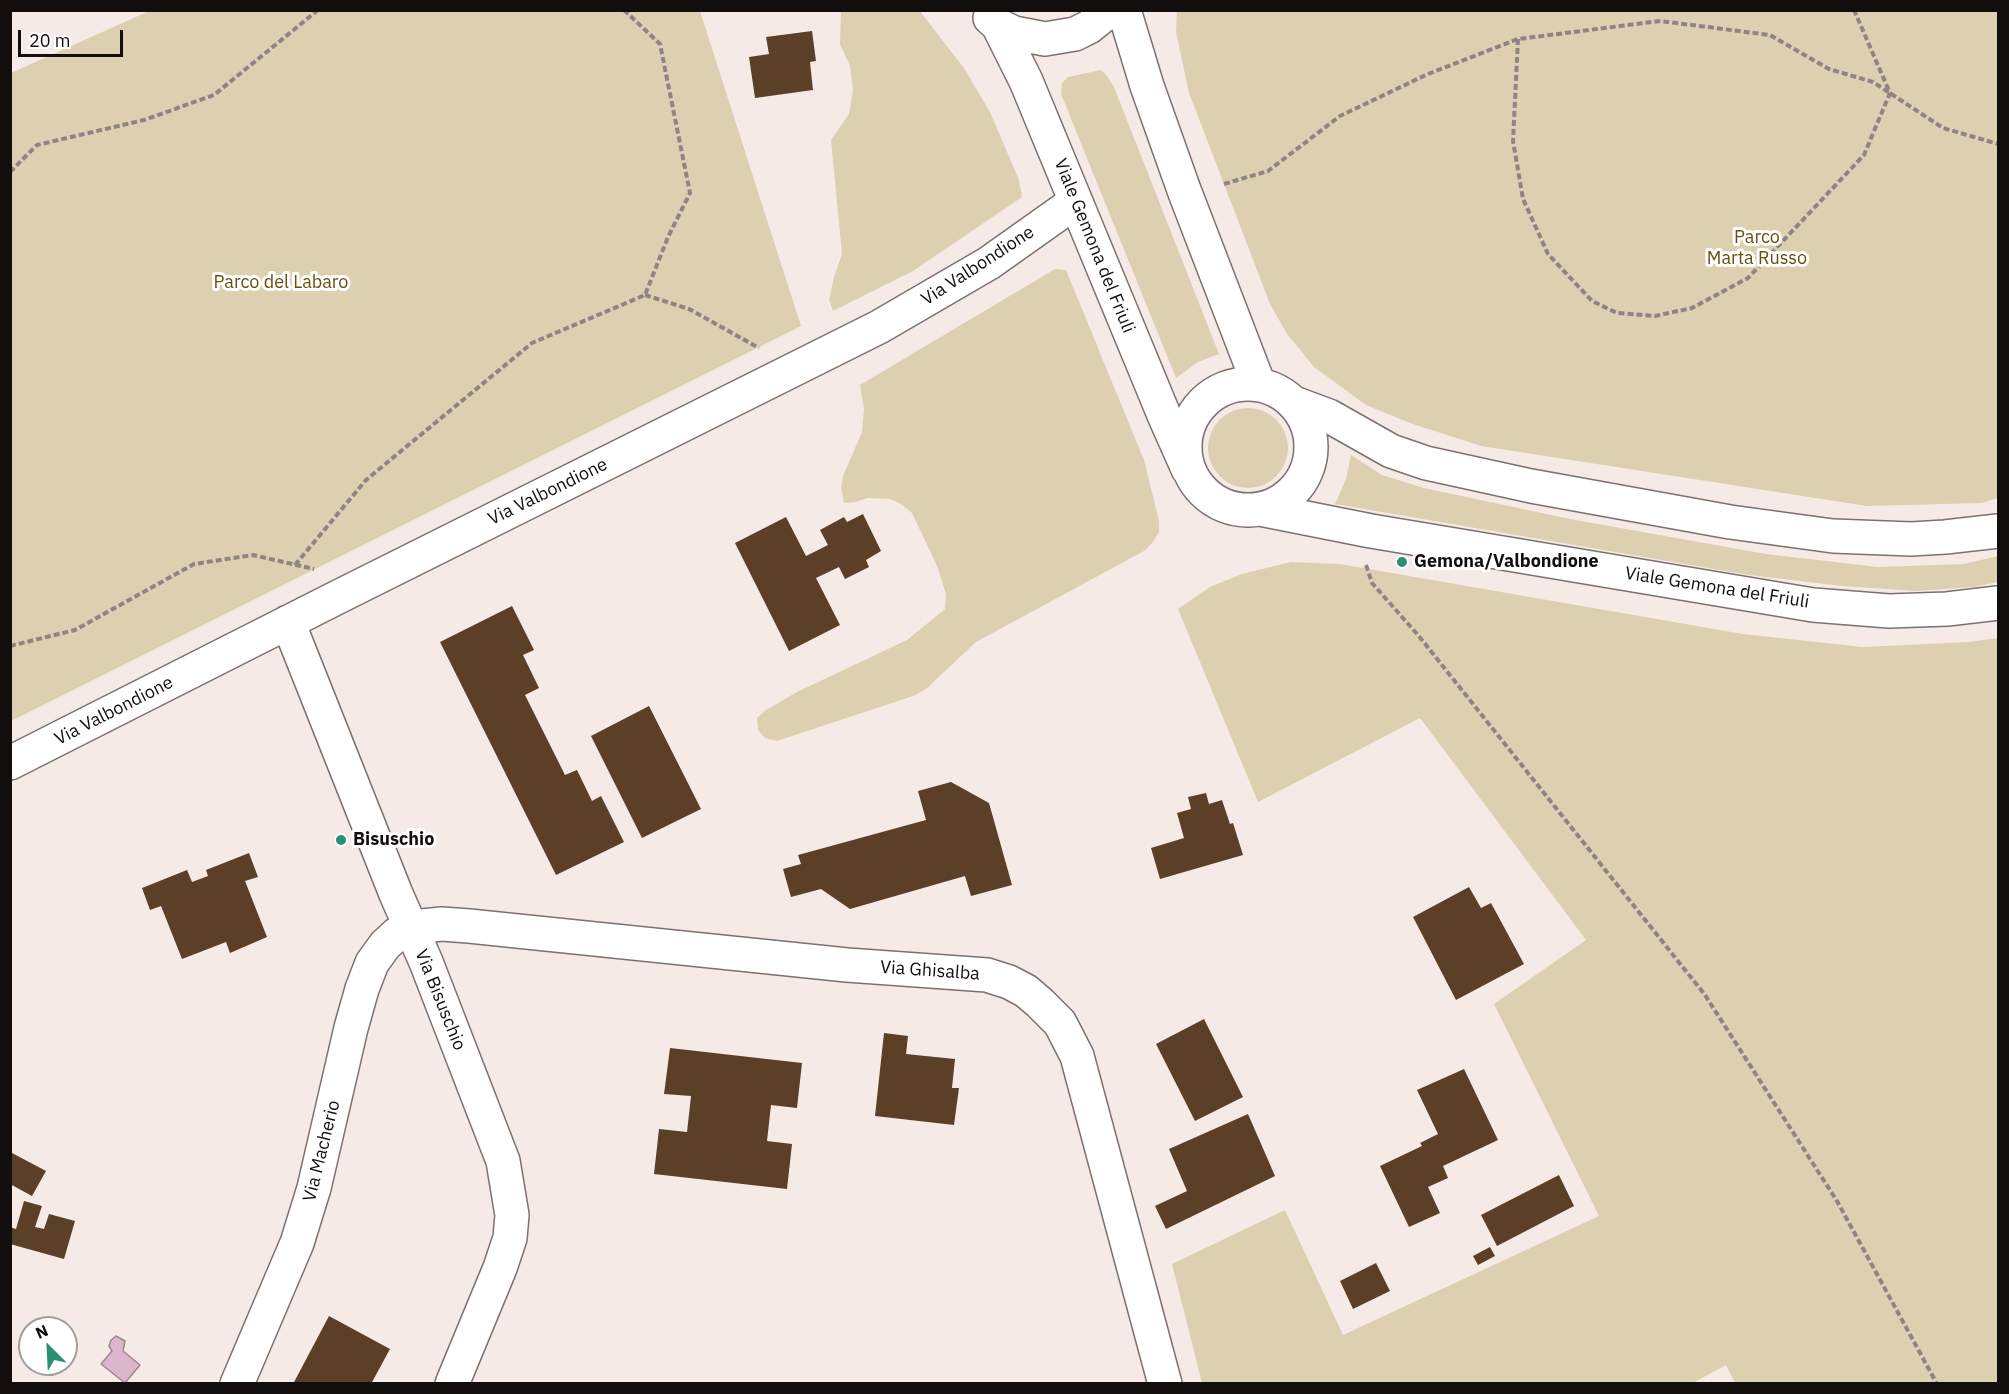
<!DOCTYPE html>
<style>
body{margin:0}
#map{position:relative;width:2009px;height:1394px;overflow:hidden;background:#f6eae6;font-family:"IBM Plex Sans",sans-serif}
canvas{display:block}
.frame{position:absolute;inset:0;border:12px solid #120e0d;pointer-events:none}
.north{position:absolute;left:18px;top:1316px;width:60px;height:60px;box-sizing:border-box;background:#fff;border:2px solid #a09f9e;border-radius:50%;rotate:336deg;font-size:16px;font-weight:700;line-height:24px;text-align:center;color:#120e0d}
.north::after{content:'';display:block;margin:auto;width:21px;height:27px;background:#279271;clip-path:polygon(50% 0,100% 100%,50% 72%,0 100%)}
.scale{position:absolute;left:18px;top:30px;width:105px;height:27px;box-sizing:border-box;border:3px solid #120e0d;border-top:0;padding-left:8px;font-size:18px;line-height:21px;white-space:nowrap;color:#120e0d;-webkit-text-stroke:4px #fff;paint-order:stroke}
</style>
<div id="map">
<canvas width="2009" height="1394"></canvas>
<div class="frame"></div>
<div class="north">N</div>
<div class="scale">20 m</div>
</div>
<script>
const ctx = document.querySelector('canvas').getContext('2d');
ctx.lineJoin = 'round';
function paint(path, color) { ctx.fillStyle = color; ctx.fill(path, 'evenodd'); }
const poly = rows => new Path2D(rows.map(r => 'M' + r).join(''));
function strokePath(path, color, width, dash) { ctx.strokeStyle = color; ctx.lineWidth = width; ctx.lineCap = dash ? 'butt' : 'round'; ctx.setLineDash(dash || []); ctx.stroke(path); }
function drawText(font, color, halo, rows, align = 'center') {
  ctx.font = font + ' "IBM Plex Sans",sans-serif'; ctx.lineWidth = 6; ctx.setLineDash([]); ctx.textBaseline = 'middle'; ctx.strokeStyle = halo; ctx.fillStyle = color; for (const [text, x, y, turn = 0] of rows) {
    ctx.save(); ctx.translate(x, y); ctx.rotate((+turn || 0) * Math.PI / 180); ctx.textAlign = isNaN(turn) ? turn : align; if (halo) ctx.strokeText(text, 0, 0); ctx.fillText(text, 0, 0); ctx.restore();
  }
}
const green = poly([
 [149,11,700,11,801,326,11,721,11,73],
 [841,11,921,11,922,14,964,68,990,112,1019,180,1022,197,913,271,833,311,829,300,834,277,842,254,831,140,849,114,853,90,850,66,840,44],
 [1177,11,1998,11,1998,498,1982,503,1867,506,1481,446,1410,423,1366,405,1314,367,1287,334,1270,304,1189,93,1176,32],
 [1101,70,1107,76,1114,87,1219,354,1198,362,1176,378,1061,94,1062,83,1068,77],
 [1055,269,1066,270,1144,460,1159,521,1159,532,1153,542,1144,551,976,642,927,688,916,695,777,741,765,738,758,730,757,718,766,710,797,692,907,640,945,609,946,594,937,566,912,513,901,504,890,499,867,498,856,502,844,503,841,488,843,476,862,432,864,409,860,385],
 '1208 448a40 40 0 1 1 80 0a40 40 0 1 1-80 0Z',
 [1351,455,1382,475,1424,488,1570,519,1766,554,1878,567,1964,564,1998,556,1998,582,1974,587,1916,591,1842,586,1749,575,1335,504,1346,479],
 [1291,562,1340,564,1743,634,1863,647,1968,642,1998,638,1998,1383,1735,1383,1726,1365,1691,1384,1202,1383,1172,1264,1285,1210,1343,1335,1599,1216,1494,1004,1586,940,1420,718,1258,802,1178,609,1210,587,1242,574]
]);
const water = poly([
 [116,1336,125,1341,123,1351,140,1365,125,1383,101,1364,112,1351,109,1346,111,1340,116,1336]
]);
const building = poly([
 [812,31,816,61,810,62,813,90,755,98,749,57,769,54,766,37],
 [863,514,881,551,866,560,869,567,845,579,839,567,816,578,840,625,789,651,735,543,786,517,806,556,828,545,820,530,844,517,847,522],
 [512,606,534,650,523,655,539,688,525,695,565,775,577,770,592,801,601,796,624,842,556,875,440,642],
 [649,706,701,809,642,838,591,736],
 [951,782,989,803,1012,885,971,896,965,876,850,909,821,889,791,897,783,869,801,864,798,855,926,820,918,791],
 [1206,793,1209,804,1222,800,1230,824,1233,823,1243,855,1160,879,1151,848,1184,838,1177,813,1191,809,1188,797],
 [249,853,258,877,245,881,267,937,230,953,226,942,182,959,161,906,150,910,142,888,187,870,192,882,208,876,206,870],
 [1469,887,1481,908,1491,903,1524,964,1456,1000,1413,917],
 [1204,1019,1243,1097,1195,1121,1156,1044],
 [884,1033,908,1036,906,1054,955,1059,952,1088,959,1088,954,1125,875,1116],
 [670,1048,802,1063,797,1108,771,1105,767,1141,792,1144,787,1189,654,1174,659,1129,687,1132,691,1096,664,1094],
 [1464,1069,1498,1140,1443,1166,1448,1178,1428,1187,1440,1213,1409,1227,1380,1166,1422,1146,1420,1143,1438,1134,1417,1090],
 [1248,1114,1275,1176,1166,1229,1155,1206,1187,1191,1169,1149],
 [12,1153,46,1171,32,1196,10,1184],
 [1559,1175,1574,1206,1497,1246,1481,1215],
 [24,1201,42,1206,35,1227,44,1229,49,1214,75,1221,64,1259,10,1244,10,1227,16,1229],
 [1490,1247,1495,1256,1478,1265,1473,1256],
 [1376,1263,1390,1291,1353,1309,1340,1281],
 [329,1316,390,1349,371,1384,293,1384]
]);
const path = poly([
 [1518,39,1513,141,1523,199,1548,254,1592,301,1617,313,1655,316,1692,308,1748,278,1864,155,1890,93,1854,10],
 [10,172,37,145,144,120,214,95,318,10],
 [1224,184,1268,171,1340,116,1428,74,1518,39,1660,21,1770,35,1829,69,1873,82,1943,128,1998,144],
 [645,295,689,309,759,348],
 [295,565,366,480,532,343,645,295,668,237,690,193,660,44,624,10],
 [1366,565,1372,583,1418,635,1705,995,1837,1201,1937,1384],
 [10,646,75,630,194,564,253,555,314,569]
]);
const minor = poly([
 [1124,10,1147,86,1184,190,1259,385],
 [990,18,998,25,1014,33,1045,39,1075,34,1089,27,1110,10],
 [998,25,1026,81,1164,415,1188,469],
 '1185 447a63 63 0 1 1 126 0a63 63 0 1 1-126 0Z',
 [1294,403,1329,416,1391,451,1426,463,1531,486,1730,522,1833,536,1911,539,1945,537,1998,531],
 [1260,509,1371,531,1813,605,1889,611,1947,609,1998,603],
 [288,622,396,894,426,962,503,1161,512,1215,510,1238,500,1268,452,1384],
 [10,763,338,597,879,327,989,263,1075,202]
]);
const tertiary = poly([
 [237,1384,297,1243,314,1188,351,1028,362,989,372,963,385,945,397,934,422,926,442,924,469,926,847,965,987,975,1009,982,1026,991,1040,1003,1060,1023,1077,1056,1165,1384]
]);
const markers = [
 [1402,562,6,"#279271"],
 [341,840,6,"#279271"]
];
const parkNames = [
 ["Parco",1757,238],
 ["Marta Russo",1757,259],
 ["Parco del Labaro",281,283]
];
const streetNames = [
 ["Viale Gemona del Friuli",1094,246,68],
 ["Via Valbondione",978,266,-33],
 ["Via Valbondione",548,492,-26],
 ["Viale Gemona del Friuli",1717,588,9],
 ["Via Valbondione",114,711,-27],
 ["Via Ghisalba",930,971,4],
 ["Via Bisuschio",440,1000,68],
 ["Via Macherio",322,1151,-76]
];
const poiNames = [
 ["Gemona/Valbondione",1414,562],
 ["Bisuschio",353,840]
];
paint(green, '#ddd0b1');
paint(water, '#dcb6cc');
strokePath(water, '#9f8493', 1.5);
paint(building, '#5b3f27');
strokePath(minor, '#7c716e', 36);
strokePath(tertiary, '#7c716e', 36);
strokePath(path, '#8e8583', 4, [6, 3]);
strokePath(minor, '#fff', 33);
strokePath(tertiary, '#fff', 33);
for (const [x, y, r, color] of markers) { const dot = new Path2D(); dot.arc(x, y, r, 0, 2 * Math.PI); ctx.fillStyle = color; ctx.fill(dot); strokePath(dot, '#fff', 2); }
drawText('18px', '#665010', '#fff', parkNames);
drawText('18px', '#120e0d', '#fff', streetNames);
drawText('bold 18px', '#120e0d', '#fff', poiNames, 'left');
</script>
